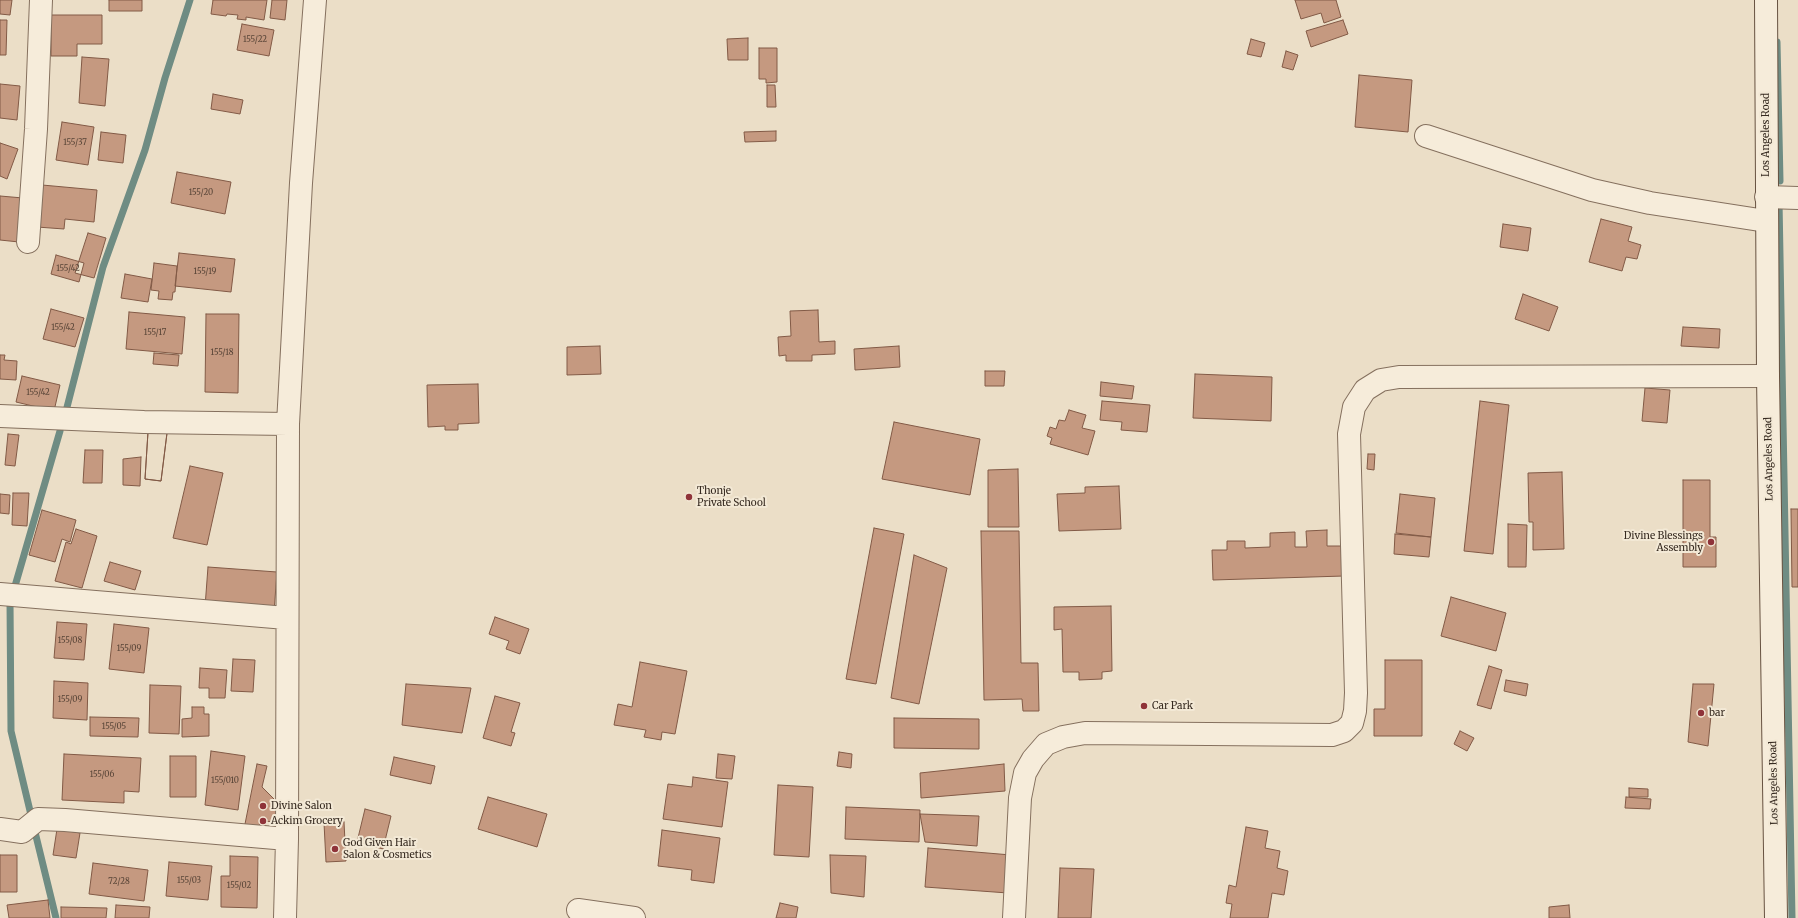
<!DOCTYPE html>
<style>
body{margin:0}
canvas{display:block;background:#ebdec7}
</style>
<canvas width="1798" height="918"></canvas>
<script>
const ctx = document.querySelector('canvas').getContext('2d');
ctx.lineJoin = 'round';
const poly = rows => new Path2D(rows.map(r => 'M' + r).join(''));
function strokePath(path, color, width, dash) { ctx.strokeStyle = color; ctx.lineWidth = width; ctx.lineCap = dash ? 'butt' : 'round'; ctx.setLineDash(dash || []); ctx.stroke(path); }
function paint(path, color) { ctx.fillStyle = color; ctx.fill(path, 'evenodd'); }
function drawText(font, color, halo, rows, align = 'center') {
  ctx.font = font + ' Merriweather,serif'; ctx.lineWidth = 4; ctx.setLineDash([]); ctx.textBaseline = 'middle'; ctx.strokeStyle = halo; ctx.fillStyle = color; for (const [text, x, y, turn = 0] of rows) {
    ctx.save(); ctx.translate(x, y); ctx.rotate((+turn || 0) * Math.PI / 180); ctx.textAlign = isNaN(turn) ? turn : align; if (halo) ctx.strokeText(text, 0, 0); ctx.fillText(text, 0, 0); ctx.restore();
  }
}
const stream = poly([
 [1777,42,1780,181],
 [1779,201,1792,918],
 [65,415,103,267,145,150,165,78,190,0],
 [15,586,60,431],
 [10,601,11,731,31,815],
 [35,832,56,918]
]);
const building = poly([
 [0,0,12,0,10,15,0,14,0,0],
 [109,0,142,0,142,11,109,11,109,0],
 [213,0,267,0,264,20,246,17,246,20,237,19,238,15,227,14,226,16,211,14,213,0],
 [272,0,287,0,285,20,270,18,272,0],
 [1295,0,1336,0,1341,17,1324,23,1321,13,1301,19,1295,0],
 [51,15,102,15,102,44,77,44,77,56,51,56,51,15],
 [0,20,7,20,6,55,0,55,0,20],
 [1343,20,1348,34,1311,47,1306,31,1343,20],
 [242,24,274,30,269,56,237,50,242,24],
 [748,38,748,60,728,60,727,39,748,38],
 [1251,39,1265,43,1261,57,1247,54,1251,39],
 [759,48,777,48,777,82,766,83,766,79,759,79,759,48],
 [1286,51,1298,55,1293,70,1282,67,1286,51],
 [82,57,109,59,105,106,79,103,82,57],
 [1359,75,1412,80,1408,132,1355,127,1359,75],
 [0,84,20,86,17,120,0,118,0,84],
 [767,85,775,85,776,107,767,107,767,85],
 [213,94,243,100,240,114,211,109,213,94],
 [62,122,94,127,88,165,56,160,62,122],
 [776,131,776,141,745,142,744,132,776,131],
 [101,132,126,135,123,163,98,160,101,132],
 [0,143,18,149,7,179,0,176,0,143],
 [177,172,231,182,225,214,171,203,177,172],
 [42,185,97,190,94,222,65,219,64,229,37,227,42,185],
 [0,196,23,198,19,242,0,240,0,196],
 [1601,219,1632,227,1628,241,1641,245,1637,259,1626,257,1622,271,1589,262,1601,219],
 [1503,224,1531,228,1528,251,1500,247,1503,224],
 [88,233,106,238,94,278,75,273,88,233],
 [179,253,235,259,231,292,175,286,179,253],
 [56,255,84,263,79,282,51,274,56,255],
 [154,263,177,266,175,292,173,292,172,300,158,299,159,291,151,290,154,263],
 [125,274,152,279,148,302,121,298,125,274],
 [1523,294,1558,307,1549,331,1515,319,1523,294],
 [51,309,84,318,75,347,43,339,51,309],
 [818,310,819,342,835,341,835,354,812,355,812,361,786,361,786,355,779,356,778,337,791,336,790,311,818,310],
 [129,312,185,317,182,354,126,349,129,312],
 [206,314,239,314,238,393,205,392,206,314],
 [1683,327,1720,329,1719,348,1681,346,1683,327],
 [600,346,601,374,567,375,567,347,600,346],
 [899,346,900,367,855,370,854,349,899,346],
 [154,353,179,355,178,366,153,364,154,353],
 [0,355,5,355,4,360,17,361,16,380,0,379,0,355],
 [985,371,1005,371,1004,386,985,386,985,371],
 [1195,374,1272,377,1271,421,1193,418,1195,374],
 [22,376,60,385,54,411,16,402,22,376],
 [1101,382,1134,386,1132,399,1100,396,1101,382],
 [478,384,479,423,458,424,458,430,445,430,445,426,428,427,427,385,478,384],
 [1645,388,1670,390,1667,423,1642,421,1645,388],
 [1102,401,1150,405,1147,432,1121,430,1122,422,1100,420,1102,401],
 [1480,401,1509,405,1493,554,1464,551,1480,401],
 [1069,410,1086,415,1082,428,1095,431,1088,455,1050,444,1052,438,1047,436,1050,427,1056,429,1059,420,1065,421,1069,410],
 [894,422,980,439,970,495,882,479,894,422],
 [148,432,167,433,161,481,145,479,148,432],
 [148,432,167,433,161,481,145,479,148,432],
 [8,434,19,435,15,466,5,465,8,434],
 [85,450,103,450,102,483,83,483,85,450],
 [1368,454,1375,454,1374,470,1367,469,1368,454],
 [141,457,140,486,123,485,123,459,141,457],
 [190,466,223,473,207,545,173,538,190,466],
 [1018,469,1019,527,988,527,988,470,1018,469],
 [1562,472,1564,549,1533,550,1533,522,1529,522,1528,473,1562,472],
 [1683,480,1710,480,1710,537,1716,537,1716,567,1683,567,1683,480],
 [1119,486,1121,529,1059,531,1057,494,1085,493,1085,487,1119,486],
 [13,493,29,493,27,526,12,525,13,493],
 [0,494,10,495,9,514,0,513,0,494],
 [1400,494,1435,498,1431,537,1396,533,1400,494],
 [1791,509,1798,509,1798,587,1792,587,1791,509],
 [42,510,76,520,70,542,62,539,55,562,29,555,42,510],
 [1508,524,1527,525,1526,567,1508,567,1508,524],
 [874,528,904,534,876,684,846,679,874,528],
 [76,529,97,536,82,588,55,581,66,542,71,544,76,529],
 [1327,530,1327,546,1343,546,1344,576,1213,580,1212,550,1227,550,1227,541,1245,541,1245,548,1270,547,1270,533,1295,532,1295,547,1307,547,1306,531,1327,530],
 [981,531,1019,531,1021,663,1038,663,1039,711,1023,711,1022,699,984,700,981,531],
 [1395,534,1431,537,1429,557,1394,554,1395,534],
 [914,555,947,568,919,704,891,698,914,555],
 [110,562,141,571,135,590,104,581,110,562],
 [208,567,277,572,274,612,205,607,208,567],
 [1451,597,1506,613,1496,651,1441,636,1451,597],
 [1111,606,1112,671,1102,672,1102,679,1079,680,1079,672,1063,672,1062,629,1054,630,1054,607,1111,606],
 [495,617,529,629,520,654,506,649,509,641,489,634,495,617],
 [57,622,87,624,84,660,54,658,57,622],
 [114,624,149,628,144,673,109,669,114,624],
 [233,659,255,660,253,692,231,691,233,659],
 [1385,660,1422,660,1422,736,1374,736,1374,709,1385,709,1385,660],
 [640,662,687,671,675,734,662,732,661,740,644,737,646,730,614,725,618,704,632,707,640,662],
 [1489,666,1502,670,1491,709,1477,705,1489,666],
 [200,668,227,670,225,698,209,698,209,688,199,688,200,668],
 [1506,680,1528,684,1526,696,1504,691,1506,680],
 [54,681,88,683,87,720,53,718,54,681],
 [406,684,471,688,462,733,402,725,406,684],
 [1693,684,1714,684,1708,746,1688,742,1693,684],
 [150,685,181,686,179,734,149,733,150,685],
 [495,696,520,703,511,732,515,733,511,746,483,738,495,696],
 [192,707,204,707,204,714,209,714,209,736,182,737,182,719,192,718,192,707],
 [90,717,139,718,138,737,90,736,90,717],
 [894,718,979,719,979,749,894,748,894,718],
 [1460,731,1474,738,1467,751,1454,744,1460,731],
 [211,751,245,756,238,810,205,805,211,751],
 [839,752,852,754,851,768,837,766,839,752],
 [64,754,141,758,139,792,124,791,124,803,62,800,64,754],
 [718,754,735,756,732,779,716,778,718,754],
 [170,756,196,756,196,797,170,797,170,756],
 [394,757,435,766,431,784,390,775,394,757],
 [257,764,267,766,262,787,278,803,277,822,263,821,253,831,244,829,257,764],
 [1004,764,1005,791,921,798,920,773,1004,764],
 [693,777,728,782,722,827,663,819,668,784,692,787,693,777],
 [778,785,813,787,809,857,774,855,778,785],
 [1629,788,1648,789,1648,797,1629,797,1629,788],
 [488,797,547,814,537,847,478,829,488,797],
 [1626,797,1651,799,1650,809,1625,808,1626,797],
 [846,807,920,810,919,842,845,839,846,807],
 [365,809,391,816,383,849,357,842,365,809],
 [920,814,979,816,977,846,925,842,920,814],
 [344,822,346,861,326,862,324,823,344,822],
 [1246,827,1268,831,1265,848,1280,851,1277,868,1288,871,1284,895,1272,893,1268,918,1230,918,1232,904,1226,903,1229,885,1236,887,1246,827],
 [57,829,80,833,76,858,53,855,57,829],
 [662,830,720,838,714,883,691,880,692,870,658,866,662,830],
 [928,848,1011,855,1008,893,925,887,928,848],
 [0,855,17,855,17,892,0,892,0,855],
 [830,855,866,856,864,897,831,893,830,855],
 [230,856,258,857,257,908,221,907,221,876,230,876,230,856],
 [169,862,212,866,208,900,166,896,169,862],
 [93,863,148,870,144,901,89,894,93,863],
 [1060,868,1094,869,1091,918,1058,918,1060,868],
 [48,900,50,918,9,918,7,905,48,900],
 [780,903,798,907,796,918,776,918,780,903],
 [116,905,150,907,149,918,115,918,116,905],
 [1569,905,1570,918,1549,918,1549,907,1569,905],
 [61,907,107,908,106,918,61,918,61,907]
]);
const minor = poly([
 [1426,136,1592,190,1650,203,1766,221],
 [1766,197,1798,198],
 [28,242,36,129,41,0],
 [0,416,144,422,288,424],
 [0,594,286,618],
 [0,829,22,832,38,819,65,820,287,839],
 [578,910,634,918],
 [285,918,287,839,288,424,301,183,315,0],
 [1014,918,1020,798,1025,773,1033,759,1046,744,1063,737,1085,733,1332,735,1344,731,1352,723,1355,711,1356,693,1349,434,1354,407,1365,390,1381,380,1399,377,1768,376]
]);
const secondary = poly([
 [1766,0,1768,376,1776,918]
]);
const markers = [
 [689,497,4,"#8f3339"],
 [1711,542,4,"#8f3339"],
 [1144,706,4,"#8f3339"],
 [1701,713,4,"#8f3339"],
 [263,806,4,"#8f3339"],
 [263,821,4,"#8f3339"],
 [335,849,4,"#8f3339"]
];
const numberNames = [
 ["155/22",255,40],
 ["155/37",75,143],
 ["155/20",201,193],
 ["155/42",68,269],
 ["155/19",205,272],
 ["155/42",63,328],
 ["155/17",155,333],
 ["155/18",222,353],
 ["155/42",38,393],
 ["155/08",70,641],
 ["155/09",129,649],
 ["155/09",70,700],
 ["155/05",114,727],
 ["155/06",102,775],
 ["155/010",225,781],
 ["155/03",189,881],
 ["72/28",119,882],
 ["155/02",239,886]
];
const streetNames = [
 ["Los Angeles Road",1766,135,-90],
 ["Los Angeles Road",1769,459,-91],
 ["Los Angeles Road",1774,783,-91]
];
const poiNames = [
 ["Thonje",697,491],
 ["Private School",697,503],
 ["Divine Blessings",1703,536,"right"],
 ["Assembly",1703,548,"right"],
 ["Car Park",1152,706],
 ["bar",1709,713],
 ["Divine Salon",271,806],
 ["Ackim Grocery",271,821],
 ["God Given Hair",343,843],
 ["Salon & Cosmetics",343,855]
];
strokePath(stream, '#6f8c83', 7);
paint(building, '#c59980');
strokePath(building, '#825a46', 1);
strokePath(minor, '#85705e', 24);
strokePath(secondary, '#675241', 24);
strokePath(minor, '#f6ecda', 22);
strokePath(secondary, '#f6ecda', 22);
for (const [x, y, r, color] of markers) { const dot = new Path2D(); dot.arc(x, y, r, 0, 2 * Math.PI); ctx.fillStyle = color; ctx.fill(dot); strokePath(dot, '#f3e9d6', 1.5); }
drawText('8px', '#5a4638', null, numberNames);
drawText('10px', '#362a20', '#f3e9d6', streetNames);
drawText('10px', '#362a20', '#f3e9d6', poiNames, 'left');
</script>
